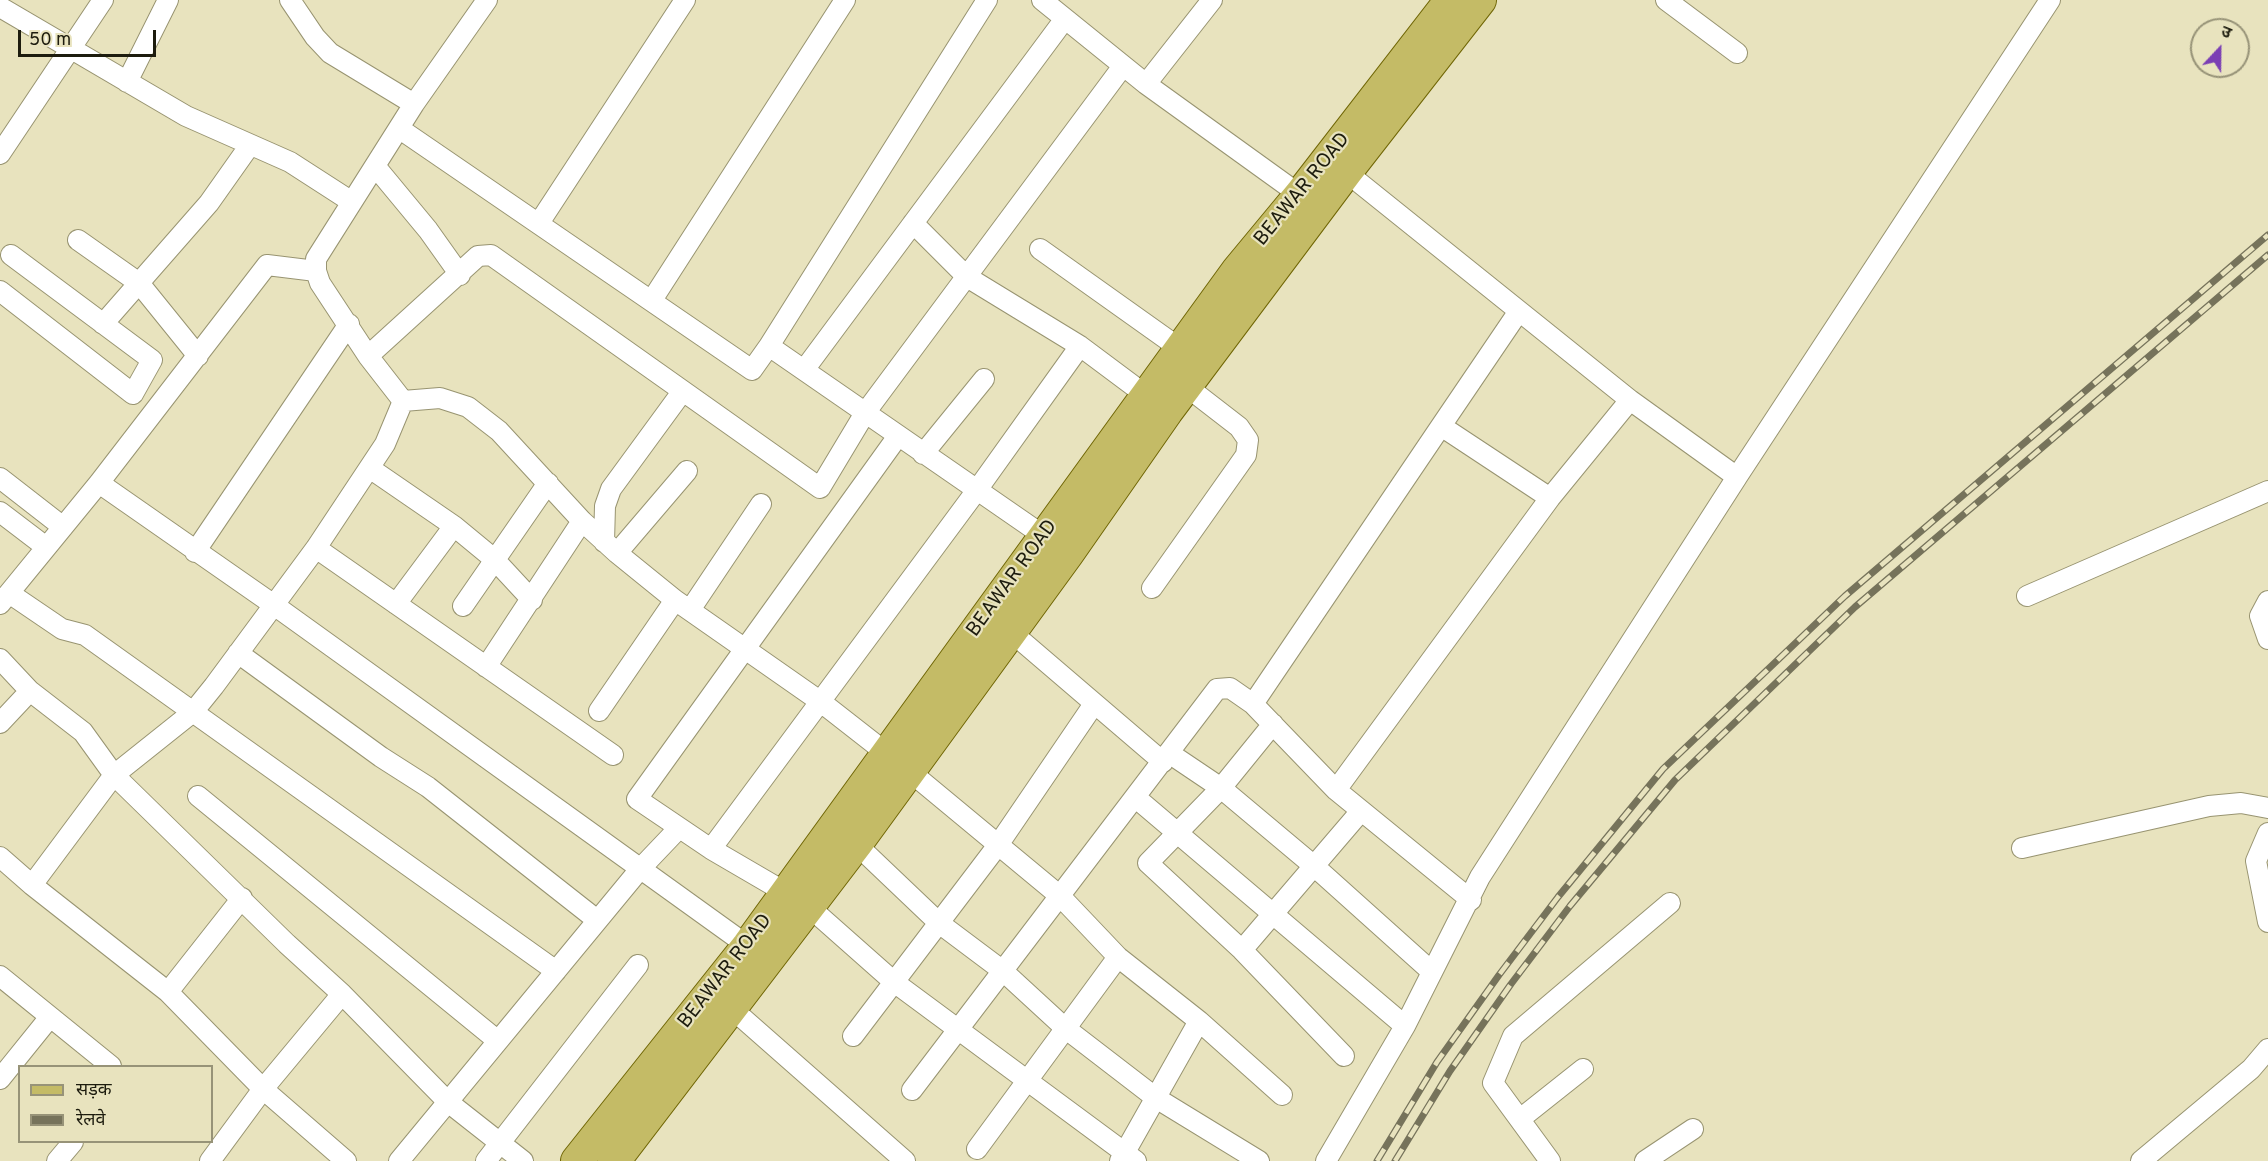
<!DOCTYPE html>
<meta charset="utf-8">
<style>
body{margin:0}
#map{position:relative;width:2268px;height:1161px;overflow:hidden;background:#e8e3be;font-family:Overpass,"Noto Sans Devanagari",sans-serif}
canvas{display:block}
.legend{position:absolute;left:18px;top:1065px;width:195px;height:78px;box-sizing:border-box;background:#e8e3be;border:2px solid #979378;margin:0;padding:8px 10px;list-style:none;font-size:18px;color:#1d1c0e}
.legend li{display:flex;align-items:center;gap:12px;height:30px}
.legend b{width:30px;border:2px solid #979378}
.north{position:absolute;left:2190px;top:18px;width:60px;height:60px;box-sizing:border-box;background:#e8e3be;border:2px solid #979378;border-radius:50%;rotate:22deg;font-size:16px;font-weight:700;line-height:24px;text-align:center;color:#1d1c0e}
.north::after{content:'';display:block;margin:auto;width:21px;height:27px;background:#7b3fb4;clip-path:polygon(50% 0,100% 100%,50% 72%,0 100%)}
.scale{position:absolute;left:18px;top:30px;width:138px;height:27px;box-sizing:border-box;border:3px solid #1d1c0e;border-top:0;padding-left:8px;font-size:18px;line-height:21px;white-space:nowrap;color:#1d1c0e;-webkit-text-stroke:4px #e8e3be;paint-order:stroke}
</style>
<div id="map">
<canvas width="2268" height="1161"></canvas>
<ul class="legend">
<li><b style="height:8px;background:#c4bb66"></b>सड़क</li>
<li><b style="height:8px;background:#76735b"></b>रेलवे</li>
</ul>
<div class="north">उ</div>
<div class="scale">50 m</div>
</div>
<script>
const ctx = document.querySelector('canvas').getContext('2d');
ctx.lineJoin = 'round';
const poly = rows => new Path2D(rows.map(r => 'M' + r).join(''));
function strokePath(path, color, width, dash) { ctx.strokeStyle = color; ctx.lineWidth = width; ctx.lineCap = dash ? 'butt' : 'round'; ctx.setLineDash(dash || []); ctx.stroke(path); }
function drawText(font, color, halo, rows, align = 'center') {
  ctx.font = font + ' Overpass,sans-serif'; ctx.lineWidth = 4.5; ctx.setLineDash([]); ctx.textBaseline = 'middle'; ctx.strokeStyle = halo; ctx.fillStyle = color; for (const [text, x, y, turn = 0] of rows) {
    ctx.save(); ctx.translate(x, y); ctx.rotate((+turn || 0) * Math.PI / 180); ctx.textAlign = isNaN(turn) ? turn : align; if (halo) ctx.strokeText(text, 0, 0); ctx.fillText(text, 0, 0); ctx.restore();
  }
}
const minor = poly([
 [290,0,315,37,330,53,414,104],
 [1042,0,1146,84,1307,200],
 [1666,0,1737,53],
 [0,7,186,116,290,162,352,202],
 [127,82,168,0],
 [1146,84,1212,0],
 [400,129,752,370,769,346,1054,543],
 [0,154,103,0],
 [375,166,428,230,460,275],
 [539,223,685,0],
 [913,223,967,277,1080,346,1155,402],
 [78,240,139,283,198,356],
 [1040,249,1189,355],
 [0,291,133,394,152,360,11,255],
 [652,300,845,0],
 [103,324,209,203,250,145],
 [769,346,987,0],
 [368,356,478,256,491,255,820,488,865,413,1123,66],
 [804,370,1064,20],
 [403,401,440,398,468,407,499,431,582,521,617,553,675,600,821,702,908,770,1060,896,1118,957,1199,1021,1282,1095],
 [1441,426,1519,311],
 [898,436,637,799,711,849,807,905,894,982,1136,1161],
 [923,454,984,379],
 [371,469,454,526,494,559,532,600],
 [1737,477,2050,0],
 [0,478,63,527],
 [99,483,274,605,755,951],
 [0,512,46,547],
 [604,542,605,506,611,489,682,392],
 [316,548,613,755],
 [195,552,349,324],
 [617,553,687,471],
 [1152,588,1246,455,1248,440,1239,427,1186,386],
 [9,593,62,629,85,635,556,971],
 [2027,596,2268,491],
 [2268,601,2260,616,2268,639],
 [0,604,99,483,267,265,316,271],
 [396,604,454,526],
 [463,606,548,483],
 [690,610,761,504],
 [1010,631,1163,762],
 [238,653,381,757,428,787,597,920],
 [0,659,30,691,83,732,114,775,287,944,342,994,448,1102,523,1161],
 [486,667,582,521],
 [1253,704,1441,426,1550,498],
 [599,711,675,600],
 [0,723,30,691],
 [1273,724,1221,788,1148,863,1242,950,1344,1056],
 [1169,753,1221,788,1314,866,1431,971],
 [1336,790,1550,498,1630,400],
 [198,796,498,1041],
 [1135,797,1405,1026],
 [2268,833,2256,861,2268,922],
 [856,844,939,923,1003,971,1065,1028,1156,1098,1259,1161],
 [2022,848,2209,806,2241,803,2268,808],
 [711,849,977,490,1080,346],
 [0,857,32,885,168,992],
 [32,885,114,775,193,712,214,686,316,548,385,444,403,401,368,356,320,283,316,271,316,259,414,104,487,0],
 [242,898,168,992,263,1089,346,1161],
 [1242,950,1361,811],
 [0,976,111,1066],
 [730,1007,905,1161],
 [853,1036,998,845,1094,704],
 [0,1079,50,1017],
 [912,1090,1217,689,1230,688,1253,704,1336,790,1471,900],
 [1520,1119,1583,1069],
 [977,1149,1118,957],
 [57,1161,73,1142],
 [210,1161,263,1089,342,994],
 [399,1161,640,869,679,828],
 [486,1161,638,965],
 [1120,1161,1199,1021],
 [1326,1161,1405,1026,1480,877,1737,477,1630,400,1346,172],
 [1550,1161,1493,1083,1513,1036,1670,903],
 [1645,1161,1693,1129],
 [2141,1161,2251,1069,2268,1049]
]);
const primary = poly([
 [577,1161,748,946,1238,270,1301,194,1451,0],
 [614,1161,856,844,1068,553,1167,411,1346,172,1480,0]
]);
const rail = poly([
 [1377,1161,1437,1062,1499,975,1558,897,1663,769,1845,596,2268,235],
 [1395,1161,1450,1071,1511,984,1570,906,1675,780,1855,607,2268,255]
]);
const streetNames = [
 ["BEAWAR ROAD",1303,190,-51],
 ["BEAWAR ROAD",1013,579,-54],
 ["BEAWAR ROAD",726,972,-52]
];
strokePath(minor, '#989471', 22);
strokePath(primary, '#706605', 34);
strokePath(minor, '#fff', 20);
strokePath(primary, '#c4bb66', 32);
strokePath(rail, '#76735b', 7);
strokePath(rail, '#e8e3be', 4.5, [14]);
drawText('20px', '#1d1c0e', '#e8e3be', streetNames);
</script>
